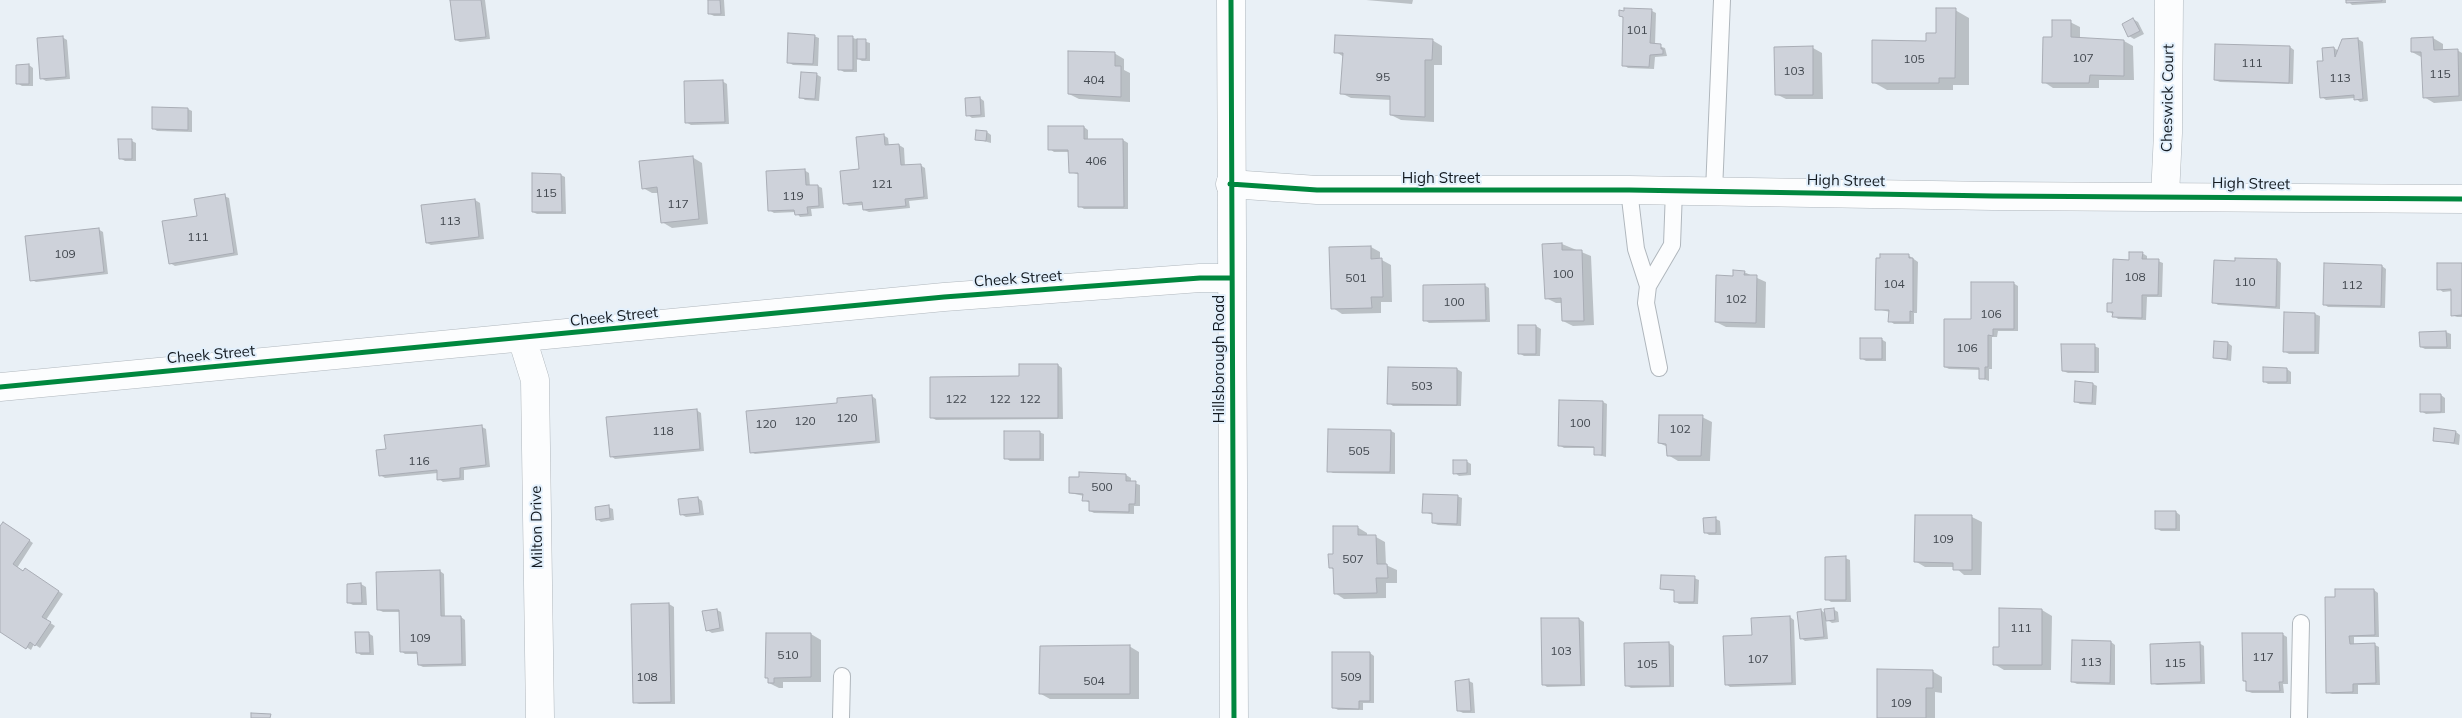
<!DOCTYPE html>
<style>
body{margin:0}
canvas{display:block;background:#e9f0f6}
</style>
<canvas width="2462" height="718"></canvas>
<script>
const ctx = document.querySelector('canvas').getContext('2d');
ctx.lineJoin = 'round';
function paint(path, color) { ctx.fillStyle = color; ctx.fill(path, 'evenodd'); }
const poly = rows => new Path2D(rows.map(r => 'M' + r).join(''));
function strokePath(path, color, width, dash) { ctx.strokeStyle = color; ctx.lineWidth = width; ctx.lineCap = dash ? 'butt' : 'round'; ctx.setLineDash(dash || []); ctx.stroke(path); }
function drawText(font, color, halo, rows, align = 'center') {
  ctx.font = font + ' Mulish,sans-serif'; ctx.lineWidth = 4; ctx.setLineDash([]); ctx.textBaseline = 'middle'; ctx.strokeStyle = halo; ctx.fillStyle = color; for (const [text, x, y, turn = 0] of rows) {
    ctx.save(); ctx.translate(x, y); ctx.rotate((+turn || 0) * Math.PI / 180); ctx.textAlign = isNaN(turn) ? turn : align; if (halo) ctx.strokeText(text, 0, 0); ctx.fillText(text, 0, 0); ctx.restore();
  }
}
const shadow = poly([
 [451,0,485,0,490,39,460,42,456,40],
 [709,0,724,0,725,16,714,16,710,14],
 [1366,0,1413,0,1412,4],
 [2347,0,2386,0,2386,3,2352,5],
 [1955,10,1969,18,1969,85,1953,85,1953,90,1887,90,1873,82,1937,35],
 [1652,11,1656,13,1655,45,1665,48,1667,56,1655,57,1654,69,1628,68,1624,65,1624,18,1620,16],
 [2133,19,2138,22,2144,34,2134,39,2129,36,2123,24],
 [2070,22,2080,27,2080,39,2124,41,2133,46,2134,80,2099,80,2099,88,2053,88,2044,82,2053,39],
 [814,36,819,38,818,66,793,65,788,62],
 [62,37,67,40,70,79,46,81,41,78],
 [853,38,870,43,870,61,862,61,857,58,857,72,844,72,839,69],
 [2433,38,2443,44,2443,50,2457,50,2462,53,2462,101,2434,103,2424,97,2423,58,2412,52],
 [2358,39,2363,42,2368,101,2360,102,2355,98,2326,100,2322,97,2323,49,2334,48,2339,51],
 [1432,40,1442,46,1442,65,1434,65,1434,122,1401,120,1391,115,1391,100,1351,98,1341,93,1344,57,1336,52],
 [2290,47,2294,50,2293,84,2220,82,2215,80],
 [1813,48,1822,53,1823,99,1786,99,1776,94],
 [1114,53,1124,59,1124,70,1130,73,1130,102,1079,99,1069,94],
 [29,65,33,68,33,86,22,86,17,83],
 [816,74,821,77,819,101,805,100,801,97],
 [722,81,727,84,729,124,691,125,686,122],
 [980,98,984,101,985,117,972,118,968,115],
 [188,109,192,111,192,132,157,131,153,128],
 [1084,127,1088,130,1088,140,1123,140,1128,143,1128,209,1084,209,1080,206,1080,175,1070,172,1070,152,1054,152,1050,149],
 [987,132,991,135,991,143,976,139],
 [883,135,888,138,889,146,899,145,904,148,905,166,920,165,925,168,928,199,909,201,910,208,869,212,864,210,863,205,849,206,844,203],
 [132,141,136,143,136,161,125,161,120,158],
 [692,157,702,163,708,224,672,228,662,222,659,193,652,193,643,188],
 [804,170,809,173,810,186,818,186,822,188,824,208,811,209,812,216,800,217,796,212,774,213,769,210],
 [561,175,565,177,566,214,537,214,533,212],
 [224,196,229,198,238,255,175,266,170,263,199,217],
 [475,200,480,203,484,239,431,245,427,243],
 [98,229,103,232,108,274,36,282,32,280],
 [1562,244,1591,256,1594,325,1573,326,1563,321,1563,303,1556,303,1546,298],
 [1371,247,1380,252,1380,259,1391,265,1392,302,1381,302,1381,313,1342,314,1333,308],
 [2142,253,2147,256,2147,261,2158,261,2163,263,2162,297,2147,297,2146,320,2118,319,2109,311,2130,261],
 [1908,255,1918,262,1917,313,1914,313,1914,324,1894,324,1890,321,1890,312,1877,309],
 [2277,260,2281,263,2280,309,2218,305,2214,302],
 [2462,264,2462,317,2457,317,2452,315,2452,291,2443,292,2439,289],
 [2382,266,2386,269,2385,308,2328,307,2324,304],
 [1744,272,1766,282,1765,328,1726,327,1716,322,1734,277],
 [2013,283,2018,286,2018,331,1998,331,1997,337,1992,337,1992,369,1989,369,1989,381,1981,378,1981,370,1949,369,1945,367,1972,320],
 [1484,285,1489,288,1490,322,1429,323,1425,320],
 [2285,313,2315,314,2320,316,2319,354,2289,354,2284,351],
 [1519,326,1536,326,1541,329,1540,356,1524,356,1519,353],
 [2446,332,2451,334,2451,349,2425,349,2421,347],
 [1881,339,1886,342,1886,361,1866,361,1861,358],
 [2228,343,2232,346,2231,361,2214,358],
 [2094,346,2099,348,2099,373,2068,373,2063,371],
 [1058,365,1062,368,1063,419,936,420,931,417,1020,377],
 [1389,368,1457,369,1462,372,1461,406,1393,406,1389,403],
 [2287,369,2291,372,2291,384,2268,384,2264,381],
 [2093,384,2097,386,2096,405,2080,404,2075,401],
 [2441,395,2445,398,2445,413,2426,414,2421,411],
 [872,396,876,399,880,443,755,454,751,452,838,404],
 [1603,402,1607,404,1606,457,1595,454,1595,448,1564,448,1559,445],
 [696,410,701,413,704,451,615,459,611,456],
 [1702,417,1712,422,1710,461,1678,461,1668,455,1668,447,1659,443],
 [482,427,486,429,490,467,464,470,464,480,443,482,439,479,438,473,385,478,380,475],
 [1391,431,1395,433,1395,474,1333,473,1329,471],
 [1039,432,1044,434,1044,461,1010,461,1006,458],
 [2456,432,2460,435,2459,445,2434,440],
 [1466,461,1471,464,1471,475,1459,476,1455,473],
 [1081,474,1126,475,1131,478,1131,482,1140,485,1140,506,1134,506,1134,514,1094,513,1090,511,1090,503,1084,500,1084,496,1070,493,1080,479],
 [1457,496,1462,498,1461,526,1438,525,1433,523,1433,515,1424,512],
 [698,498,702,501,704,515,686,517,681,514],
 [608,507,613,509,614,520,601,522,597,519],
 [2176,512,2180,515,2180,531,2161,531,2156,528],
 [1916,516,1972,517,1982,522,1981,575,1964,575,1955,567,1925,567,1915,561],
 [1716,519,1720,521,1721,535,1709,535,1705,532],
 [8,526,33,543,17,568,30,573,63,594,46,620,55,626,40,648,34,644,31,650,0,630,0,529],
 [1357,527,1367,533,1367,537,1376,537,1385,542,1386,565,1397,570,1397,583,1386,583,1386,598,1344,599,1335,593,1334,570,1330,567,1334,555],
 [1845,558,1850,560,1851,602,1831,602,1827,599],
 [440,571,444,574,445,617,461,617,465,620,466,666,423,667,419,665,419,654,405,654,401,651,400,612,383,612,379,610],
 [1694,578,1699,580,1698,604,1679,604,1675,601,1675,591,1662,589],
 [361,584,366,587,367,605,353,605,349,603],
 [2374,590,2378,593,2379,637,2354,637,2354,645,2375,645,2379,647,2380,685,2358,685,2358,694,2332,694,2327,692,2336,598],
 [669,604,674,607,675,704,639,704,634,702,632,605],
 [1833,609,1838,612,1839,622,1832,623,1826,619,1828,639,1805,641,1801,638,1821,610,1826,614],
 [717,610,721,612,724,631,712,633,707,630],
 [2000,610,2042,610,2052,616,2051,670,2004,670,1994,664,2000,648],
 [1790,617,1794,620,1796,685,1730,687,1726,684,1753,636],
 [1579,619,1584,622,1585,686,1547,687,1543,684],
 [368,633,373,636,374,655,361,655,357,652],
 [767,634,811,634,821,640,821,682,783,682,783,688,779,688,769,683],
 [2282,634,2287,637,2288,684,2283,684,2284,693,2252,693,2247,691,2247,683,2244,681],
 [2111,642,2115,645,2115,685,2077,684,2073,682],
 [1669,643,1674,646,1674,687,1631,688,1626,685,1626,644],
 [2199,643,2204,646,2205,684,2157,685,2152,683],
 [1129,646,1139,652,1139,699,1050,699,1041,694],
 [1370,653,1374,656,1374,703,1363,703,1363,710,1338,710,1333,707],
 [1932,671,1942,677,1942,693,1935,692,1935,718,1878,718],
 [1469,681,1473,683,1475,713,1463,713,1459,711]
]);
const building = poly([
 [450,0,481,0,486,37,455,40,450,0],
 [708,0,720,0,721,14,708,14,708,0],
 [2346,0,2382,0,2382,1,2346,3,2346,0],
 [1624,8,1652,9,1650,43,1661,44,1661,49,1663,49,1663,54,1650,55,1649,67,1622,66,1623,17,1619,16,1619,10,1624,11,1624,8],
 [1936,8,1956,8,1955,78,1939,78,1939,83,1872,83,1872,40,1926,41,1926,33,1936,33,1936,8],
 [2133,18,2140,31,2128,37,2122,24,2133,18],
 [2052,20,2071,20,2071,37,2124,40,2124,76,2090,75,2089,83,2042,83,2043,37,2052,37,2052,20],
 [788,33,815,35,813,64,787,63,788,33],
 [1335,35,1433,39,1432,60,1425,60,1425,117,1390,115,1390,96,1340,94,1343,53,1334,53,1335,35],
 [63,36,66,77,40,79,37,38,63,36],
 [838,36,853,36,853,70,838,70,838,36],
 [2433,37,2434,50,2458,49,2459,96,2423,98,2421,52,2411,52,2411,38,2433,37],
 [2358,38,2363,99,2354,100,2354,95,2320,98,2317,61,2323,61,2322,48,2334,47,2335,57,2342,39,2358,38],
 [857,39,866,39,866,59,857,59,857,39],
 [2215,44,2290,46,2289,83,2214,80,2215,44],
 [1813,46,1813,95,1775,95,1774,47,1813,46],
 [1068,51,1115,52,1115,66,1121,66,1121,97,1068,94,1068,51],
 [29,64,29,84,16,84,16,65,29,64],
 [801,72,817,73,815,99,799,98,801,72],
 [723,80,725,122,685,123,684,81,723,80],
 [980,97,981,115,966,116,965,98,980,97],
 [152,107,188,108,188,130,152,129,152,107],
 [1048,126,1084,126,1084,139,1123,139,1124,207,1078,207,1078,173,1069,173,1068,150,1048,150,1048,126],
 [976,130,987,131,986,141,975,140,976,130],
 [884,134,885,145,899,144,901,165,921,164,924,197,905,199,906,206,863,210,862,202,843,204,840,171,859,169,856,137,884,134],
 [118,139,132,139,132,159,119,159,118,139],
 [693,156,699,219,661,223,657,187,642,189,639,161,693,156],
 [805,169,806,185,818,185,819,206,807,207,808,214,795,215,794,210,768,211,766,171,805,169],
 [532,173,561,174,562,212,532,212,532,173],
 [225,194,234,253,169,264,162,221,197,216,194,199,225,194],
 [475,199,479,237,426,243,421,205,475,199],
 [99,228,104,272,30,281,25,236,99,228],
 [1562,243,1562,250,1582,250,1584,321,1562,321,1561,298,1545,299,1542,244,1562,243],
 [1371,246,1371,259,1382,258,1383,297,1371,297,1372,308,1331,309,1329,247,1371,246],
 [2129,252,2143,252,2142,259,2159,259,2158,295,2142,295,2142,318,2112,317,2113,312,2107,312,2107,303,2112,303,2113,259,2129,260,2129,252],
 [1880,254,1909,254,1909,258,1913,258,1913,312,1910,311,1910,322,1888,322,1889,310,1875,310,1876,258,1880,258,1880,254],
 [2235,258,2277,259,2276,307,2212,303,2214,260,2235,261,2235,258],
 [2324,263,2382,265,2381,306,2323,305,2324,263],
 [2437,263,2462,263,2462,315,2451,316,2451,289,2437,290,2437,263],
 [1733,270,1745,271,1744,275,1757,275,1756,323,1715,322,1716,275,1733,276,1733,270],
 [1971,282,2014,282,2014,329,1993,329,1993,336,1988,335,1988,367,1985,367,1985,379,1979,379,1979,368,1944,367,1944,319,1971,319,1971,282],
 [1485,284,1486,320,1423,321,1423,285,1485,284],
 [2284,312,2315,313,2315,352,2283,352,2284,312],
 [1518,325,1536,325,1536,354,1518,354,1518,325],
 [2446,331,2447,347,2420,347,2419,332,2446,331],
 [1860,338,1882,338,1882,359,1860,359,1860,338],
 [2214,341,2228,342,2227,359,2213,358,2214,341],
 [2061,344,2095,344,2095,372,2062,371,2061,344],
 [1019,364,1058,364,1058,418,930,418,930,377,1019,376,1019,364],
 [1388,367,1457,368,1457,405,1387,404,1388,367],
 [2263,367,2287,368,2287,382,2263,382,2263,367],
 [2075,381,2093,383,2092,403,2074,402,2075,381],
 [2420,394,2441,394,2441,412,2420,412,2420,394],
 [872,395,876,441,750,453,746,411,837,403,837,398,872,395],
 [1559,400,1603,401,1602,455,1594,455,1594,447,1558,446,1559,400],
 [697,409,700,449,610,457,606,417,697,409],
 [1659,415,1703,415,1701,456,1667,456,1666,444,1658,443,1659,415],
 [482,425,486,465,460,468,460,478,437,480,437,470,379,476,376,450,386,449,384,435,482,425],
 [2434,428,2456,431,2454,443,2433,441,2434,428],
 [1328,429,1391,430,1390,472,1327,472,1328,429],
 [1004,431,1040,431,1040,459,1004,459,1004,431],
 [1453,460,1467,460,1467,473,1453,474,1453,460],
 [1079,472,1126,474,1126,481,1136,481,1135,504,1129,504,1129,512,1089,511,1089,501,1082,501,1083,494,1069,493,1069,477,1079,477,1079,472],
 [1423,494,1458,495,1457,524,1432,523,1432,513,1422,513,1423,494],
 [698,497,700,513,680,515,678,499,698,497],
 [609,505,610,518,596,520,595,507,609,505],
 [2155,511,2176,511,2176,529,2155,529,2155,511],
 [1915,515,1972,515,1972,570,1953,570,1953,563,1914,562,1915,515],
 [1716,517,1716,533,1704,533,1703,518,1716,517],
 [3,522,30,540,13,564,23,571,25,568,59,591,42,617,51,622,35,646,30,642,26,649,0,632,0,526,3,522],
 [1333,526,1358,526,1358,535,1376,535,1377,564,1387,564,1388,578,1376,578,1377,593,1334,594,1333,568,1329,568,1328,554,1333,554,1333,526],
 [1846,556,1846,600,1825,600,1825,557,1846,556],
 [440,570,441,616,461,616,462,664,418,665,417,652,400,652,399,610,377,610,376,572,440,570],
 [1661,575,1695,576,1694,602,1674,602,1674,590,1660,589,1661,575],
 [361,583,362,603,347,603,347,584,361,583],
 [2335,589,2374,589,2375,635,2349,636,2350,644,2375,643,2376,683,2353,684,2353,692,2326,693,2325,597,2335,597,2335,589],
 [669,603,671,702,633,703,631,604,669,603],
 [1834,608,1835,620,1826,621,1824,609,1834,608],
 [1999,608,2042,609,2042,665,1993,665,1993,647,1999,647,1999,608],
 [717,609,720,628,706,631,702,611,717,609],
 [1821,609,1824,637,1800,639,1797,612,1821,609],
 [1790,616,1792,683,1725,685,1723,636,1752,635,1751,618,1790,616],
 [1541,618,1579,618,1581,685,1542,685,1541,618],
 [355,632,369,632,370,653,356,653,355,632],
 [766,633,811,633,811,677,774,678,774,683,768,683,768,678,765,678,766,633],
 [2242,633,2283,633,2283,682,2279,682,2280,691,2246,691,2246,681,2243,681,2242,633],
 [2072,640,2111,641,2110,683,2071,682,2072,640],
 [1669,642,1670,686,1625,686,1624,643,1669,642],
 [2200,642,2201,682,2151,684,2150,644,2200,642],
 [1130,645,1130,694,1039,694,1040,646,1130,645],
 [1332,652,1370,652,1370,701,1359,701,1359,709,1332,708,1332,652],
 [1877,669,1933,670,1933,688,1926,688,1926,718,1877,718,1877,669],
 [1469,679,1471,711,1457,711,1455,681,1469,679],
 [251,713,271,714,270,718,251,718,251,713]
]);
const service = poly([
 [1629,190,1636,249,1648,286],
 [1714,191,1722,0],
 [1659,368,1646,303,1648,286,1672,245,1674,190],
 [841,718,842,676],
 [2299,718,2301,623]
]);
const minor = poly([
 [1230,184,1317,190,1629,190,1993,196,2462,199],
 [2165,196,2168,133,2169,0],
 [522,338,535,380,540,718],
 [0,387,944,297,1200,278,1231,278]
]);
const tertiary = poly([
 [1231,0,1234,718]
]);
const cycleway = poly([
 [1231,0,1234,718],
 [1230,184,1317,190,1629,190,1993,196,2462,199],
 [0,387,944,297,1200,278,1231,278]
]);
const numberNames = [
 ["101",1637,30],
 ["107",2083,58],
 ["105",1914,59],
 ["111",2252,63],
 ["103",1794,71],
 ["115",2440,74],
 ["95",1383,77],
 ["113",2340,78],
 ["404",1094,80],
 ["406",1096,161],
 ["121",882,184],
 ["115",546,193],
 ["119",793,196],
 ["117",678,204],
 ["113",450,221],
 ["111",198,237],
 ["109",65,254],
 ["100",1563,274],
 ["108",2135,277],
 ["501",1356,278],
 ["110",2245,282],
 ["104",1894,284],
 ["112",2352,285],
 ["102",1736,299],
 ["100",1454,302],
 ["106",1991,314],
 ["106",1967,348],
 ["503",1422,386],
 ["122",956,399],
 ["122",1000,399],
 ["122",1030,399],
 ["120",847,418],
 ["120",805,421],
 ["100",1580,423],
 ["120",766,424],
 ["102",1680,429],
 ["118",663,431],
 ["505",1359,451],
 ["116",419,461],
 ["500",1102,487],
 ["109",1943,539],
 ["507",1353,559],
 ["111",2021,628],
 ["109",420,638],
 ["103",1561,651],
 ["510",788,655],
 ["117",2263,657],
 ["107",1758,659],
 ["113",2091,662],
 ["115",2175,663],
 ["105",1647,664],
 ["108",647,677],
 ["509",1351,677],
 ["504",1094,681],
 ["109",1901,703]
];
const streetNames = [
 ["Cheswick Court",2168,98,-89],
 ["High Street",1441,178],
 ["High Street",1846,181,1],
 ["High Street",2251,184,1],
 ["Cheek Street",1018,279,-4],
 ["Cheek Street",614,317,-6],
 ["Cheek Street",211,355,-5],
 ["Hillsborough Road",1219,359,-90],
 ["Milton Drive",537,527,-91]
];
paint(shadow, '#0003');
paint(building, '#ced2da');
strokePath(building, '#a9adb5', 1);
strokePath(service, '#b0b7bd', 18);
strokePath(minor, '#b0b7bd', 29);
strokePath(tertiary, '#b0b7bd', 29);
strokePath(service, '#fcfdfe', 16);
strokePath(minor, '#fcfdfe', 28);
strokePath(tertiary, '#fcfdfe', 28);
strokePath(cycleway, '#00873e', 5);
drawText('12px', '#42484f', null, numberNames);
drawText('15px', '#131a21', '#e3f0fc', streetNames);
</script>
